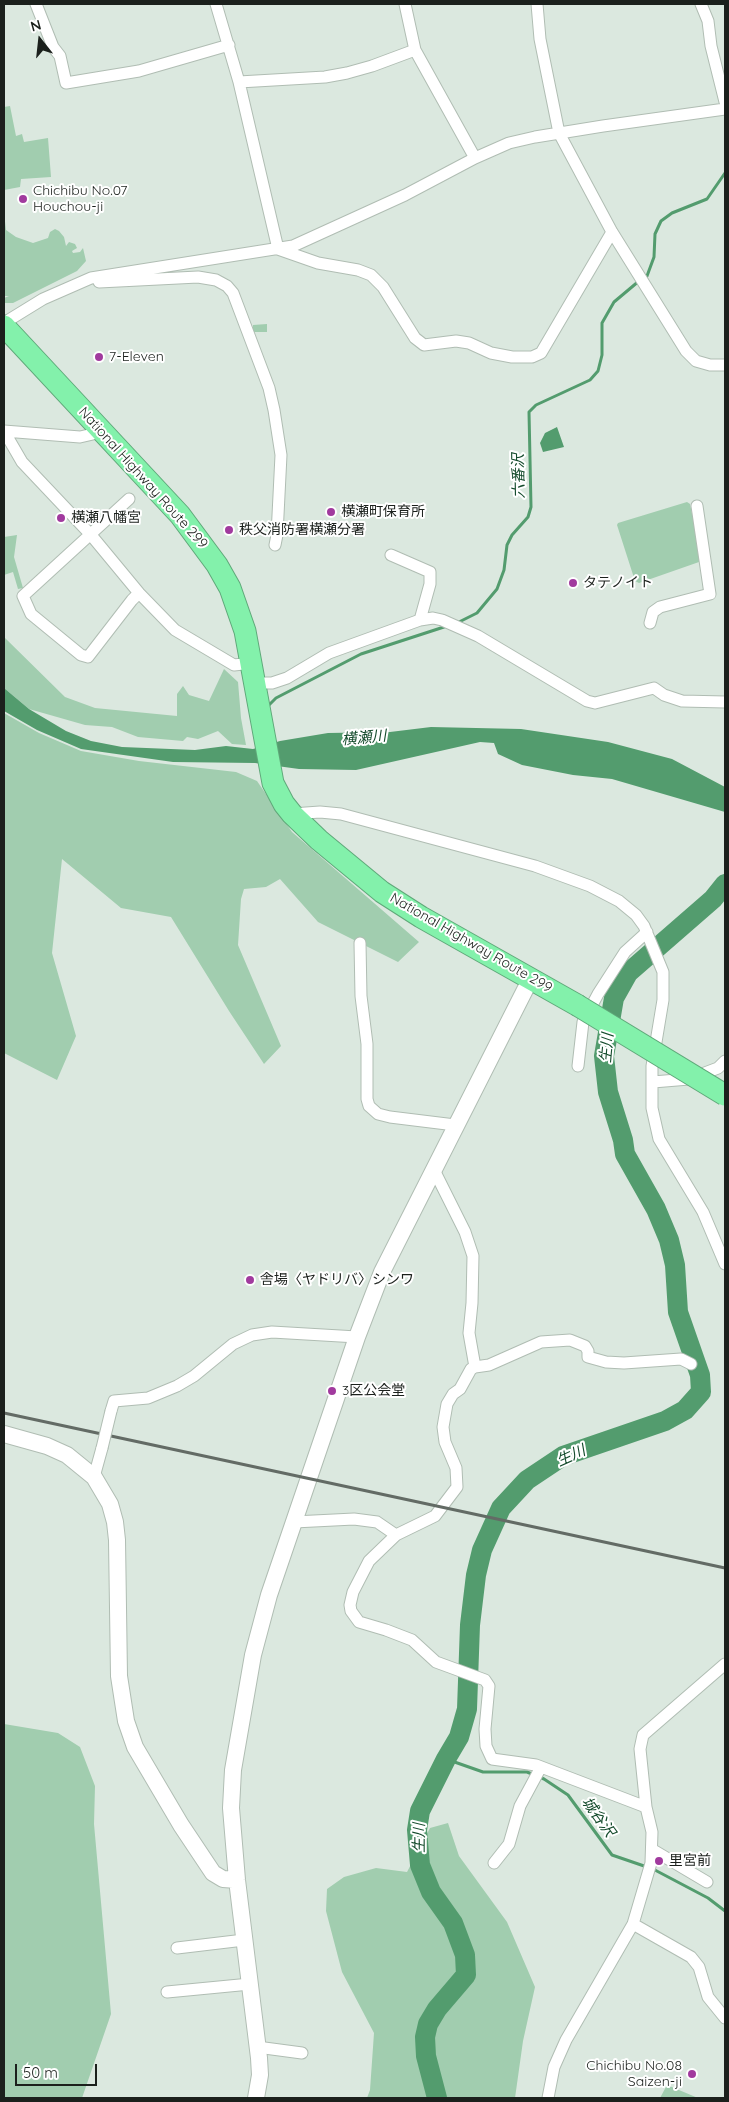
<!DOCTYPE html>
<meta charset="utf-8">
<style>
body{margin:0}
#map{position:relative;width:729px;height:2102px;overflow:hidden;background:#dbe8df;font-family:Quicksand,sans-serif}
canvas{display:block}
.frame{position:absolute;inset:0;border:5px solid #1b201c;pointer-events:none}
.north{position:absolute;left:15px;top:15px;width:50px;height:50px;-webkit-text-stroke:4px #fff;paint-order:stroke;rotate:344deg;font-size:14px;font-weight:700;line-height:20px;text-align:center;color:#1b201c}
.north::after{content:'';display:block;margin:auto;width:18px;height:22px;background:#1b201c;clip-path:polygon(50% 0,100% 100%,50% 72%,0 100%)}
.scale{position:absolute;left:15px;top:2064px;width:82px;height:22px;box-sizing:border-box;border:2px solid #1b201c;border-top:0;padding-left:6px;font-size:15px;line-height:18px;white-space:nowrap;color:#1b201c;-webkit-text-stroke:4px #fff;paint-order:stroke}
</style>
<div id="map">
<canvas width="729" height="2102"></canvas>
<div class="frame"></div>
<div class="north">N</div>
<div class="scale">50 m</div>
</div>
<script>
const ctx = document.querySelector('canvas').getContext('2d');
ctx.lineJoin = 'round';
function paint(path, color) { ctx.fillStyle = color; ctx.fill(path, 'evenodd'); }
const poly = rows => new Path2D(rows.map(r => 'M' + r).join(''));
function strokePath(path, color, width, dash) { ctx.strokeStyle = color; ctx.lineWidth = width; ctx.lineCap = dash ? 'butt' : 'round'; ctx.setLineDash(dash || []); ctx.stroke(path); }
function drawText(font, color, halo, rows, align = 'center') {
  ctx.font = font + ' Quicksand,"Noto Sans JP",sans-serif'; ctx.lineWidth = 4; ctx.setLineDash([]); ctx.textBaseline = 'middle'; ctx.strokeStyle = halo; ctx.fillStyle = color; for (const [text, x, y, turn = 0] of rows) {
    ctx.save(); ctx.translate(x, y); ctx.rotate((+turn || 0) * Math.PI / 180); ctx.textAlign = isNaN(turn) ? turn : align; if (halo) ctx.strokeText(text, 0, 0); ctx.fillText(text, 0, 0); ctx.restore();
  }
}
const green = poly([
 [10,106,16,136,22,134,24,142,48,138,51,177,21,179,20,187,4,190,4,107],
 [4,213,6,230,16,237,33,243,48,238,50,232,55,229,59,231,64,237,66,246,69,242,75,244,77,248,72,251,73,253,80,252,83,248,86,261,77,271,13,303,4,303,4,298,9,296,4,296],
 [267,324,267,332,253,332,253,325],
 [687,502,690,504,701,558,699,562,639,583,635,581,617,525,618,523],
 [17,535,14,557,23,588,18,589,13,572,4,575,4,537],
 [4,637,65,697,95,708,177,716,177,694,183,686,189,695,209,701,224,669,238,682,241,718,246,745,232,744,218,731,198,739,187,737,183,741,138,737,112,727,85,725,29,709,4,688],
 [4,713,39,733,81,751,139,761,236,772,257,781,292,832,419,942,398,962,318,922,280,879,266,887,244,889,241,899,238,945,281,1046,264,1064,229,1011,171,917,121,908,62,859,52,953,76,1036,57,1080,4,1053],
 [4,1724,58,1733,80,1747,95,1786,94,1824,111,2014,82,2098,4,2098],
 [448,1823,459,1856,507,1922,535,1987,523,2041,515,2098,367,2098,370,2090,374,2033,342,1972,326,1911,327,1889,344,1877,376,1868,407,1872,430,1828],
 [667,2085,698,2098,660,2098]
]);
const water = poly([
 [557,427,564,447,543,452,540,443,545,433],
 [4,688,29,709,66,731,91,741,122,747,195,750,226,746,253,749,280,741,328,733,390,732,431,727,521,729,608,742,672,759,725,787,725,812,612,779,573,775,522,765,498,754,494,743,480,742,356,770,299,769,255,763,173,762,81,749,37,730,4,711]
]);
const stream = poly([
 [644,278,647,276,654,257,655,234,661,221,672,213,707,199,725,173],
 [457,623,477,613,497,589,504,570,507,545,512,535,528,517,531,507,529,412,536,405,590,380,598,371,602,355,602,323,614,302,639,281],
 [267,707,276,698,361,654,447,626],
 [446,1759,483,1772,527,1772,544,1779,568,1795,612,1855,647,1867],
 [653,1869,708,1898,725,1911]
]);
const river = poly([
 [437,2098,426,2056,425,2037,428,2024,437,2009,466,1975,465,1955,453,1923,431,1892,420,1865,417,1830,420,1811,446,1759,459,1737,467,1709,470,1625,476,1575,482,1550,501,1508,527,1480,563,1456,665,1421,685,1410,701,1392,700,1375,678,1312,675,1265,669,1240,656,1209,625,1154,623,1140,608,1092,604,1056,614,998,628,973,713,899,725,884]
]);
const street = poly([
 [36,4,53,47,60,56,66,83,139,71,229,45],
 [216,4,239,82,278,249],
 [405,4,415,50,475,158],
 [537,4,540,39,559,133,612,232,686,351,696,361,710,365,725,365],
 [701,4,708,21,711,46,725,102],
 [239,82,325,77,347,73,372,66,415,50],
 [278,249,318,263,358,270,371,275,383,287,415,338,424,345,456,341,469,343,491,353,512,357,532,357,541,353,612,232],
 [99,282,198,277,216,280,227,286,233,293,269,388,274,410,281,455,277,535,275,545],
 [4,323,43,299,91,278,293,246,405,195,475,158,509,143,535,137,603,126,725,109],
 [4,431,22,462,91,535,139,593,175,630,234,665,252,663],
 [4,431,80,437,93,434,100,429],
 [129,499,23,596,31,614,81,655,88,657,132,600,139,593],
 [391,555,430,572,430,584,420,620],
 [650,623,653,612,660,607,710,594,697,506],
 [256,683,272,683,287,678,329,653,420,620,433,618,442,620,478,636,587,701,595,703,654,688,664,695,682,701,725,702],
 [292,814,320,812,341,814,535,866,590,886,619,901,636,915,644,926,663,972,663,1000,652,1066,652,1108,659,1139,703,1212,725,1264],
 [360,943,361,996,367,1044,367,1099,369,1106,378,1114,390,1117,455,1125],
 [578,1066,583,1022,598,994,625,952,647,932],
 [653,1082,689,1079,718,1068,725,1061],
 [434,1170,465,1232,473,1256,472,1303,469,1333,475,1367,471,1369,460,1389,453,1394,447,1404,443,1427,445,1442,456,1468,457,1487,435,1516,396,1535,369,1561,353,1592,350,1605,351,1611,359,1622,386,1630,412,1640,436,1662,485,1680,489,1686,485,1729,486,1746,492,1759,536,1765,646,1807],
 [475,1367,489,1365,541,1342,570,1340,585,1346,588,1351,588,1357,606,1362,624,1363,681,1359,691,1364],
 [111,1411,114,1401,148,1398,177,1386,194,1376,233,1344,252,1335,272,1332,357,1337],
 [94,1477,102,1448],
 [294,1522,354,1519,377,1522,396,1535],
 [653,1850,707,1882],
 [494,1863,509,1844,520,1806,541,1767],
 [633,1924,691,1957,699,1967,708,1997,725,2018],
 [177,1948,244,1940],
 [167,1992,250,1984],
 [257,2047,302,2053],
 [548,2098,554,2067,566,2040,633,1924,651,1863,652,1832,646,1807,640,1749,643,1735,725,1664]
]);
const secondary = poly([
 [4,1434,47,1446,67,1455,94,1477,110,1504,115,1522,117,1540,119,1676,126,1721,135,1747,181,1825,213,1873,223,1879,237,1880],
 [256,2098,260,2075,259,2058,237,1880,231,1808,233,1770,253,1655,269,1595,357,1337,382,1272,531,978]
]);
const highway = poly([
 [4,326,180,515,217,565,230,588,245,631,273,783,284,804,292,814,319,840,382,892,421,917,577,1005]
]);
const rail = poly([
 [4,1413,725,1568]
]);
const streetBridge = poly([
 [102,1448,111,1411]
]);
const highwayBridge = poly([
 [577,1005,725,1095]
]);
const markers = [
 [23,199,5,"#a13a9e"],
 [99,357,5,"#a13a9e"],
 [331,512,5,"#a13a9e"],
 [61,518,5,"#a13a9e"],
 [229,530,5,"#a13a9e"],
 [573,583,5,"#a13a9e"],
 [250,1280,5,"#a13a9e"],
 [332,1391,5,"#a13a9e"],
 [659,1861,5,"#a13a9e"],
 [692,2074,5,"#a13a9e"]
];
const poiNames = [
 ["Chichibu No.07",33,191],
 ["Houchou-ji",33,207],
 ["7-Eleven",109,357],
 ["横瀬町保育所",341,512],
 ["横瀬八幡宮",71,518],
 ["秩父消防署横瀬分署",239,530],
 ["タテノイト",583,583],
 ["舎場〈ヤドリバ〉シンワ",260,1280],
 ["3区公会堂",342,1391],
 ["里宮前",669,1861],
 ["Chichibu No.08",682,2066,"right"],
 ["Saizen-ji",682,2082,"right"]
];
const streetNames = [
 ["National Highway Route 299",143,478,48],
 ["National Highway Route 299",471,943,30]
];
const waterNames = [
 ["六番沢",519,476,-91],
 ["横瀬川",364,738,-5],
 ["生川",607,1048,-85],
 ["生川",571,1456,-24],
 ["城谷沢",598,1817,54],
 ["生川",419,1838,-90]
];
paint(green, '#a1cdaf');
paint(water, '#539c6e');
strokePath(stream, '#539c6e', 3);
strokePath(river, '#539c6e', 20);
strokePath(street, '#b0bdb3', 13);
strokePath(secondary, '#b0bdb3', 18);
strokePath(highway, '#5fa879', 23);
strokePath(street, '#fff', 11);
strokePath(secondary, '#fff', 16);
strokePath(highway, '#83f1ab', 21);
strokePath(rail, '#636b65', 3);
strokePath(streetBridge, '#b0bdb3', 13, []);
strokePath(highwayBridge, '#5fa879', 23, []);
strokePath(streetBridge, '#fff', 11);
strokePath(highwayBridge, '#83f1ab', 21);
for (const [x, y, r, color] of markers) { const dot = new Path2D(); dot.arc(x, y, r, 0, 2 * Math.PI); ctx.fillStyle = color; ctx.fill(dot); strokePath(dot, '#fff', 2); }
drawText('14px', '#1b201c', '#fff', poiNames, 'left');
drawText('14px', '#1b201c', '#fff', streetNames);
drawText('italic 15px', '#144b2c', '#fff', waterNames);
</script>
